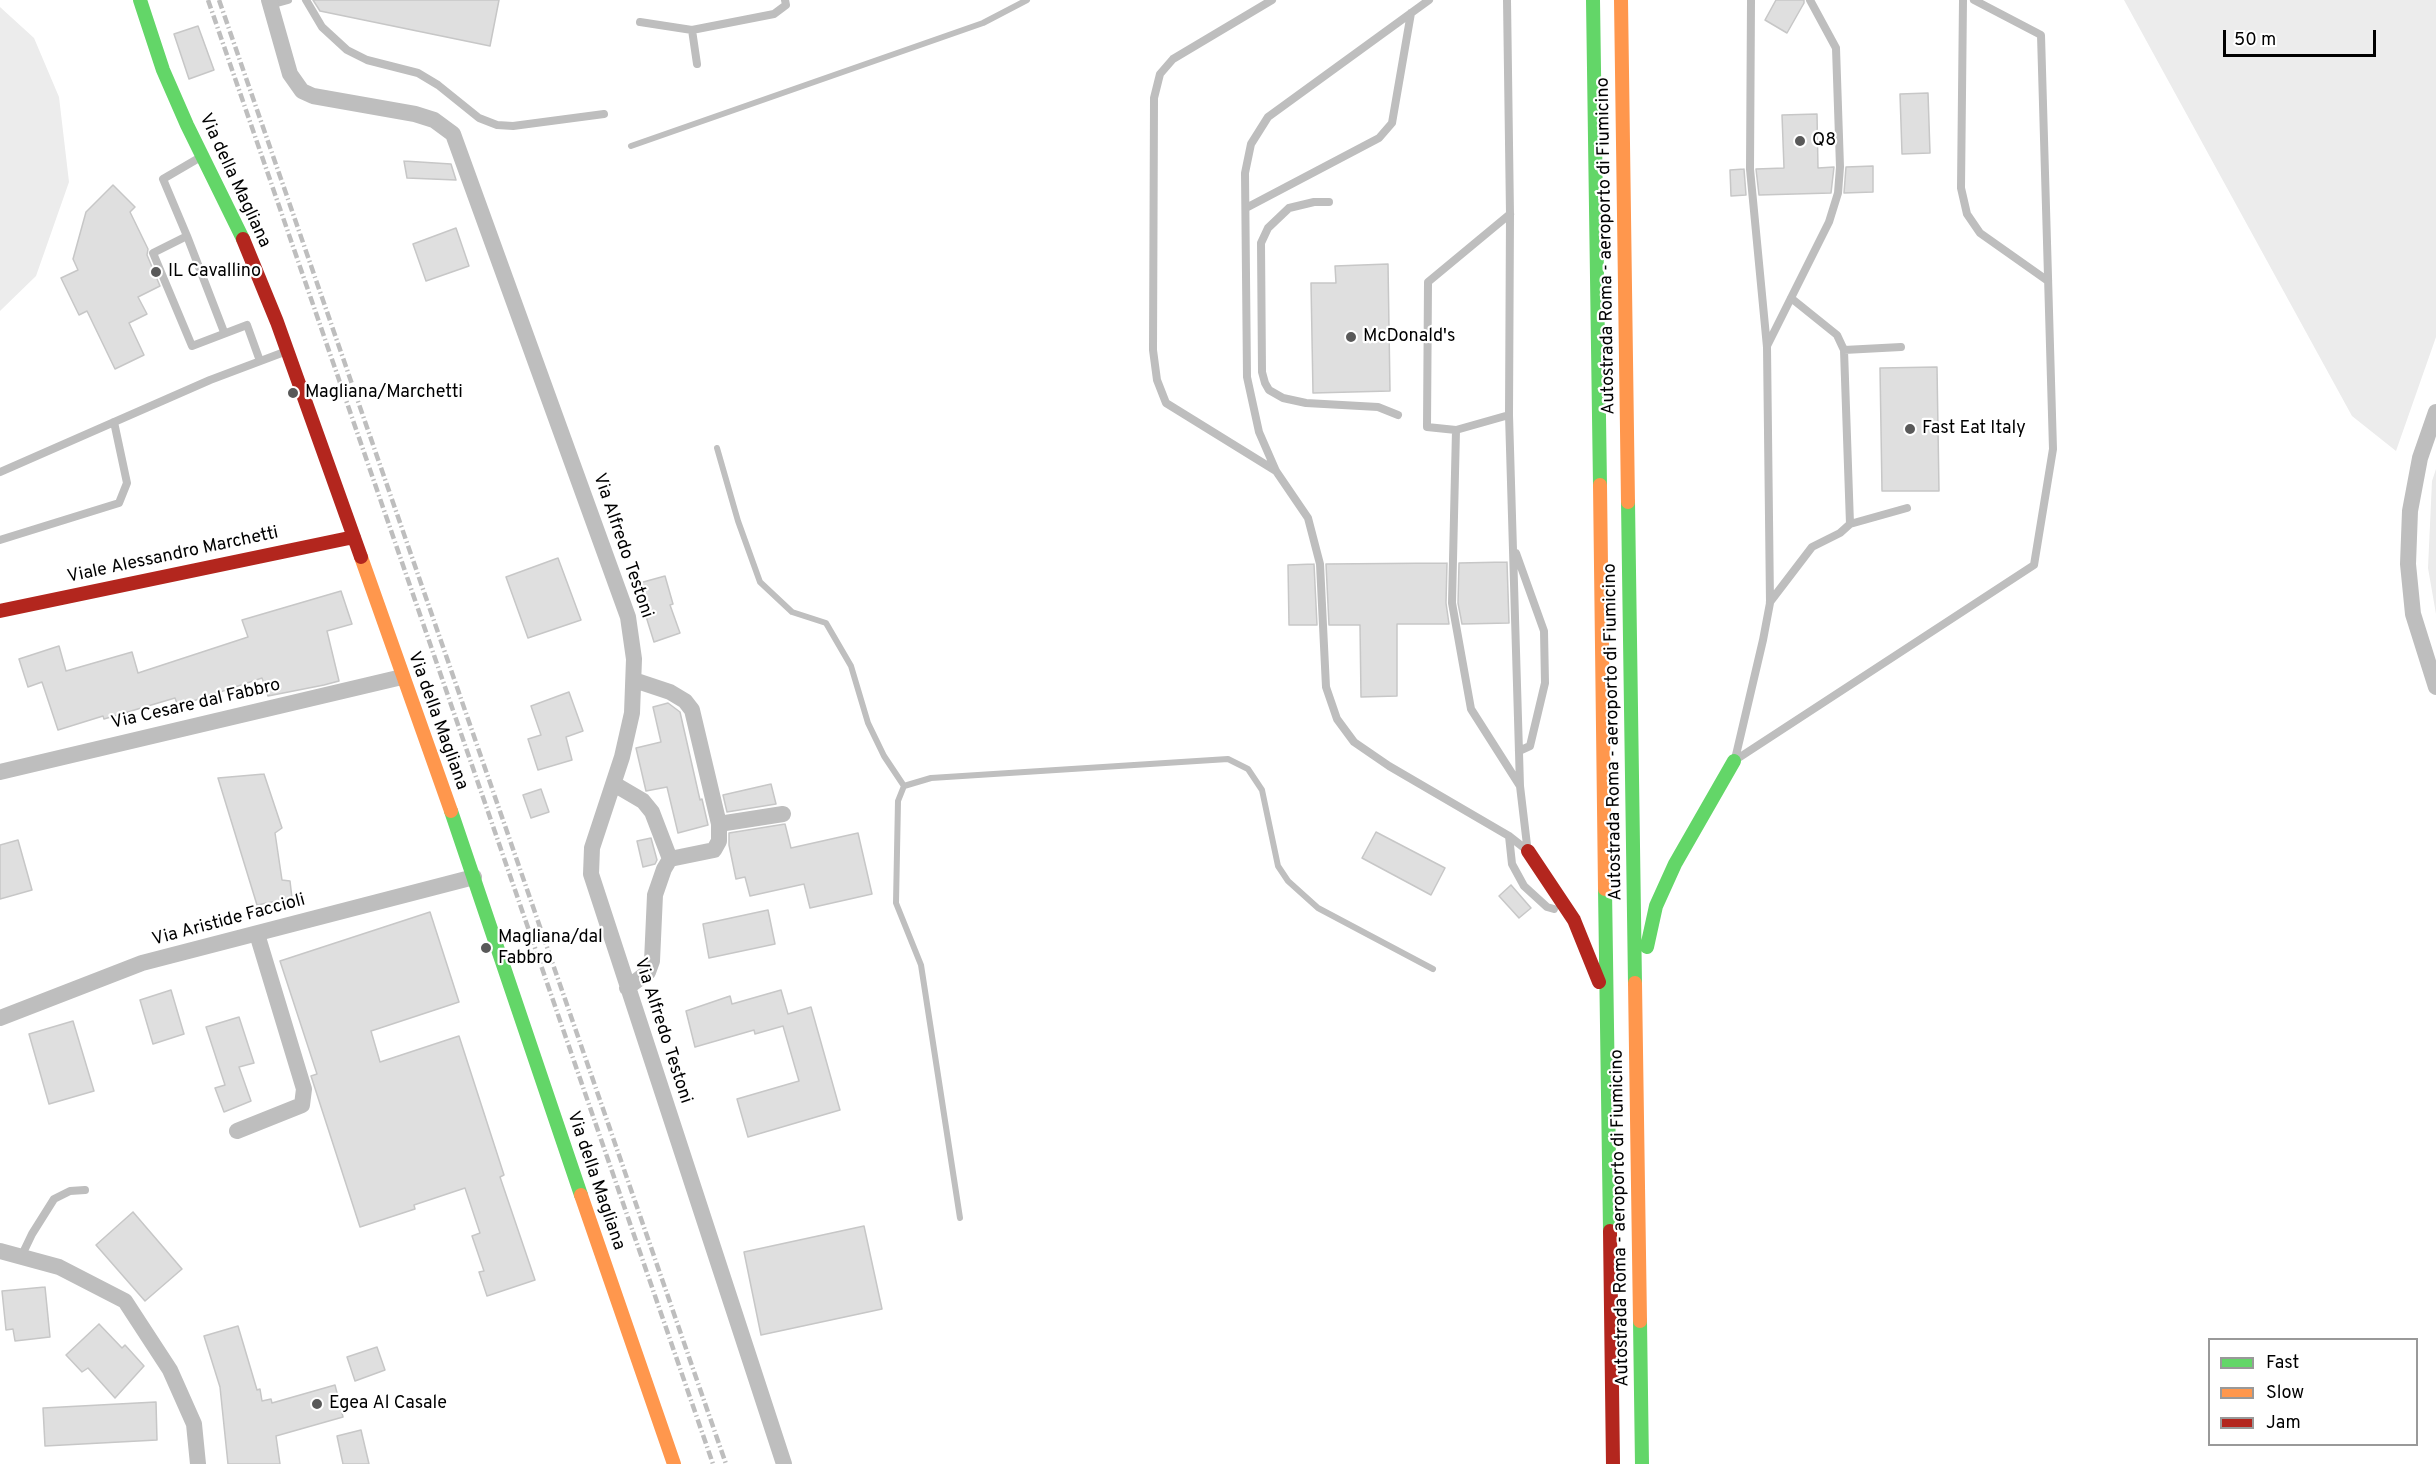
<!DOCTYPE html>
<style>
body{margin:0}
#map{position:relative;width:2436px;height:1464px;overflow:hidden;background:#fff;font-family:Overpass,sans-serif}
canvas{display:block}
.legend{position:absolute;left:2208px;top:1338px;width:210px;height:108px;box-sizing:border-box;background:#fff;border:2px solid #999;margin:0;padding:8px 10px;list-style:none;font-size:18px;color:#000}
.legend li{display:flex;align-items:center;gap:12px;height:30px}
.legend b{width:30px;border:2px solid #999}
.scale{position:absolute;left:2223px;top:30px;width:153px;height:27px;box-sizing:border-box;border:3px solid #000;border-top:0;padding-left:8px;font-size:18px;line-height:21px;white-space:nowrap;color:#000;-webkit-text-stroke:4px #fff;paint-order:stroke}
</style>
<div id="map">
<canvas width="2436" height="1464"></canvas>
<ul class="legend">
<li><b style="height:8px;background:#63d668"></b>Fast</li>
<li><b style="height:8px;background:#ff974d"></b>Slow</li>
<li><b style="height:8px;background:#b3261e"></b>Jam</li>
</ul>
<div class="scale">50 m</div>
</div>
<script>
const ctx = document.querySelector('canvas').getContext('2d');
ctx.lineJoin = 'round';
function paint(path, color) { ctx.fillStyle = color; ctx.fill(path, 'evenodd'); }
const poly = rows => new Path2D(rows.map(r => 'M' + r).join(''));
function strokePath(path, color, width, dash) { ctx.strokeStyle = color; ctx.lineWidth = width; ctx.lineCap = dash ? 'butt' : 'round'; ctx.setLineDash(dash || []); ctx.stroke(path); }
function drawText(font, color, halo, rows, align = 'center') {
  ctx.font = font + ' Overpass,sans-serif'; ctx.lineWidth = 4.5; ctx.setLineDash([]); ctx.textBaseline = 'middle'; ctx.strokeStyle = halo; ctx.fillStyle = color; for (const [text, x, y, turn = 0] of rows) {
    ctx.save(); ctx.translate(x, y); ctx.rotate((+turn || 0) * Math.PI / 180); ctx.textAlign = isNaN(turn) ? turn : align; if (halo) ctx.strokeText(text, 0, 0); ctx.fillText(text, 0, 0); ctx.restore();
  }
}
const green = poly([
 [2124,0,2436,0,2436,337,2396,451,2352,416],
 [0,7,34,38,59,97,69,182,36,276,0,311],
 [2436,469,2436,614,2428,568,2432,481]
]);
const stream = poly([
 [631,146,983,23,1027,0],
 [717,448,738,521,760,582,792,612,826,623,851,666,868,723,884,756,904,786],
 [960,1218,921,965,896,903,898,801,904,786,931,778,1228,759,1248,769,1262,790,1278,866,1288,881,1318,908,1433,969]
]);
const building = poly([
 [313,0,499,0,490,46,320,11,313,0],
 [1776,0,1804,0,1804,3,1787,33,1765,20,1776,0],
 [198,26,214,70,189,79,174,34,198,26],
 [1928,93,1930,153,1902,154,1900,94,1928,93],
 [1817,114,1818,168,1834,167,1831,193,1759,195,1756,169,1784,168,1782,115,1817,114],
 [404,161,451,164,456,180,407,178,404,161],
 [1873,166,1873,192,1844,193,1846,167,1873,166],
 [1744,169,1746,195,1731,196,1730,170,1744,169],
 [113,185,135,207,130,212,148,249,147,255,160,286,138,297,147,314,129,323,144,355,115,369,87,311,79,315,61,278,78,270,73,259,86,212,113,185],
 [456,228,469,266,426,281,413,244,456,228],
 [1388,264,1390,391,1313,393,1311,283,1336,283,1335,266,1388,264],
 [1937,367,1939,491,1882,491,1880,368,1937,367],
 [558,558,581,620,528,638,506,577,558,558],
 [1507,562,1509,623,1462,624,1458,603,1459,563,1507,562],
 [1447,563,1446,603,1449,624,1397,624,1397,696,1361,697,1360,625,1329,625,1326,564,1447,563],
 [1314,564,1317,625,1289,625,1288,565,1314,564],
 [665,576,673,604,670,605,680,633,654,642,636,584,665,576],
 [341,591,352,624,327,631,339,681,324,685,268,696,262,678,178,706,175,698,104,719,103,716,58,730,42,682,28,687,19,659,59,646,66,671,132,652,138,673,248,637,242,620,341,591],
 [569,692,583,731,566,737,572,760,538,770,528,739,541,735,531,706,569,692],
 [668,703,680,712,700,800,702,799,708,825,678,833,667,787,646,791,636,748,661,742,653,707,668,703],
 [264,774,282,828,275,833,282,880,290,881,292,898,257,905,218,778,264,774],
 [771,784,776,804,727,812,723,795,771,784],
 [541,789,549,812,531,818,523,795,541,789],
 [785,824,791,848,858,833,872,894,810,908,804,884,750,896,745,877,736,879,729,845,729,833,785,824],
 [1376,832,1445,868,1431,895,1362,858,1376,832],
 [651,838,657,860,655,864,643,867,637,841,651,838],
 [18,840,32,890,0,899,0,845,18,840],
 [1511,885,1531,908,1519,918,1499,896,1511,885],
 [768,910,775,944,709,958,703,924,768,910],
 [430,912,459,1002,371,1031,380,1062,459,1036,504,1175,500,1177,535,1280,487,1296,479,1272,484,1271,472,1236,480,1233,465,1188,414,1205,415,1209,360,1227,311,1076,317,1074,280,961,430,912],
 [171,990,184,1034,153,1044,140,1000,171,990],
 [781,990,788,1014,811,1007,840,1110,748,1137,737,1099,799,1081,783,1026,755,1034,754,1030,695,1047,686,1011,730,996,732,1004,781,990],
 [239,1017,254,1063,239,1067,251,1101,224,1112,215,1088,225,1085,206,1027,239,1017],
 [73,1021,94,1091,49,1104,29,1034,73,1021],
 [133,1212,182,1269,145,1301,96,1245,133,1212],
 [864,1226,882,1309,761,1335,744,1252,864,1226],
 [45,1287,50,1337,15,1341,13,1329,6,1330,2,1291,45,1287],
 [99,1324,122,1348,125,1345,144,1366,115,1398,88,1368,82,1372,66,1355,99,1324],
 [238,1326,257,1390,260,1389,262,1401,271,1399,272,1403,335,1385,343,1417,276,1436,280,1464,228,1464,220,1387,204,1336,238,1326],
 [377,1347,385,1370,355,1381,347,1357,377,1347],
 [156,1402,157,1440,45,1446,43,1408,156,1402],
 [361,1430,369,1464,343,1464,337,1436,361,1430]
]);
const lane = poly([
 [306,0,322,27,347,50,367,60,418,73,438,85,479,118,497,125,513,126,604,114],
 [1272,0,1173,59,1160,74,1154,98,1153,350,1157,380,1166,403,1276,471],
 [1429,0,1268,117,1251,144,1245,173,1247,377,1259,432,1276,471,1308,518,1320,564,1326,687,1337,719,1354,742,1389,766,1509,836,1523,847],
 [1507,0,1510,214,1509,415,1456,430,1427,427,1428,282,1510,214],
 [1963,0,1961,188,1967,214,1980,233,2048,281],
 [270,5,288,0],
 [640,22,692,30,774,14,786,5,785,0],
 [692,30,697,64],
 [1329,202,1314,202,1289,208,1268,228,1261,243,1262,372,1265,383,1269,390,1283,398,1306,403,1378,407,1398,415],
 [1246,208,1379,138,1392,123,1411,13],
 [187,236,163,179,199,158],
 [224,332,187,236,153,253,192,346,247,325,260,361],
 [1767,346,1829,222,1838,193,1840,167,1836,48,1810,0],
 [1844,350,1901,347],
 [1509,415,1520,786],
 [1456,430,1452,603,1471,709,1520,786,1527,845],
 [0,472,210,380,287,351],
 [1850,524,1907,508],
 [0,540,119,503,127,483,114,422],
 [1516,553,1544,631,1545,683,1530,746,1519,751],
 [1770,602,1812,547,1840,533,1850,524,1844,350,1837,335,1791,298],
 [1736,755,1763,640,1770,603,1767,347,1750,169,1751,0],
 [1740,757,2034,565,2053,449,2041,35,1974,0],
 [1509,836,1512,864,1524,886,1547,907,1554,909],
 [21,1257,32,1234,54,1199,70,1191,85,1190]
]);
const street = poly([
 [269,0,290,74,302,91,313,96,415,114,434,120,453,134,628,617,634,659,632,713,622,757,592,848,591,874,784,1464],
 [2436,412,2420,458,2410,511,2408,564,2413,614,2436,687],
 [0,772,402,677],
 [614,784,643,801,652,812,670,859],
 [719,824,783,814],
 [627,988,648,972,652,961,655,895,664,869,670,859,714,850,719,841,719,824,692,710,685,701,670,692,634,680],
 [0,1018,142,963,474,877],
 [237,1131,302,1105,304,1089,257,934],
 [0,1251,59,1267,125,1301,170,1370,194,1424,198,1464]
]);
const fast = poly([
 [140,0,163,70,187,125,243,239],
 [1593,0,1600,485],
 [1628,502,1635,983],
 [451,811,581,1195],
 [1605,889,1610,1231],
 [1647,947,1656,906,1675,864,1734,761],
 [1640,1321,1642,1464]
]);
const slow = poly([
 [1621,0,1628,502],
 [1600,485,1605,889],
 [361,557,451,811],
 [1635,983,1640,1321],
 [581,1195,674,1464]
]);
const jam = poly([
 [243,239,277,322,361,557],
 [0,611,354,537],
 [1528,851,1574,920,1599,982],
 [1610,1231,1613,1464]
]);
const rail = poly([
 [208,0,713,1464],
 [219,0,726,1464]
]);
const markers = [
 [1800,141,6,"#595959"],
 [156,272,6,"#595959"],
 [1351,337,6,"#595959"],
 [293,393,6,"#595959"],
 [1910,429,6,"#595959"],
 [486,948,6,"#595959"],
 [317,1404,6,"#595959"]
];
const poiNames = [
 ["Q8",1812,141],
 ["IL Cavallino",168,272],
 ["McDonald's",1363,337],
 ["Magliana/Marchetti",305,393],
 ["Fast Eat Italy",1922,429],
 ["Magliana/dal",498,938],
 ["Fabbro",498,959],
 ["Egea Al Casale",329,1404]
];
const streetNames = [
 ["Via della Magliana",234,181,65],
 ["Autostrada Roma - aeroporto di Fiumicino",1607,246,-91],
 ["Via Alfredo Testoni",622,546,71],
 ["Viale Alessandro Marchetti",173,556,-12],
 ["Via Cesare dal Fabbro",196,705,-13],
 ["Via della Magliana",437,721,70],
 ["Autostrada Roma - aeroporto di Fiumicino",1614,732,-91],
 ["Via Aristide Faccioli",229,921,-15],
 ["Via Alfredo Testoni",662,1031,72],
 ["Via della Magliana",595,1181,71],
 ["Autostrada Roma - aeroporto di Fiumicino",1621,1218,-91]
];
paint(green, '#ececec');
strokePath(stream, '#bfbfbf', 6);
paint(building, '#dfdfdf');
strokePath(building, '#c7c7c7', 1.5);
strokePath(lane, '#bebebe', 8);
strokePath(street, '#bebebe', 16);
strokePath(fast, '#63d668', 14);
strokePath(slow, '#ff974d', 14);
strokePath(jam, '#b3261e', 14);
strokePath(rail, '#bebebe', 4.5, [9, 3, 1.5, 3]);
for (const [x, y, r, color] of markers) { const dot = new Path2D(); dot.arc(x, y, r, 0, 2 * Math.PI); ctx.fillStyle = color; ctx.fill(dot); strokePath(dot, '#fff', 2); }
drawText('18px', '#000', '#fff', poiNames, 'left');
drawText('18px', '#000', '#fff', streetNames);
</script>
